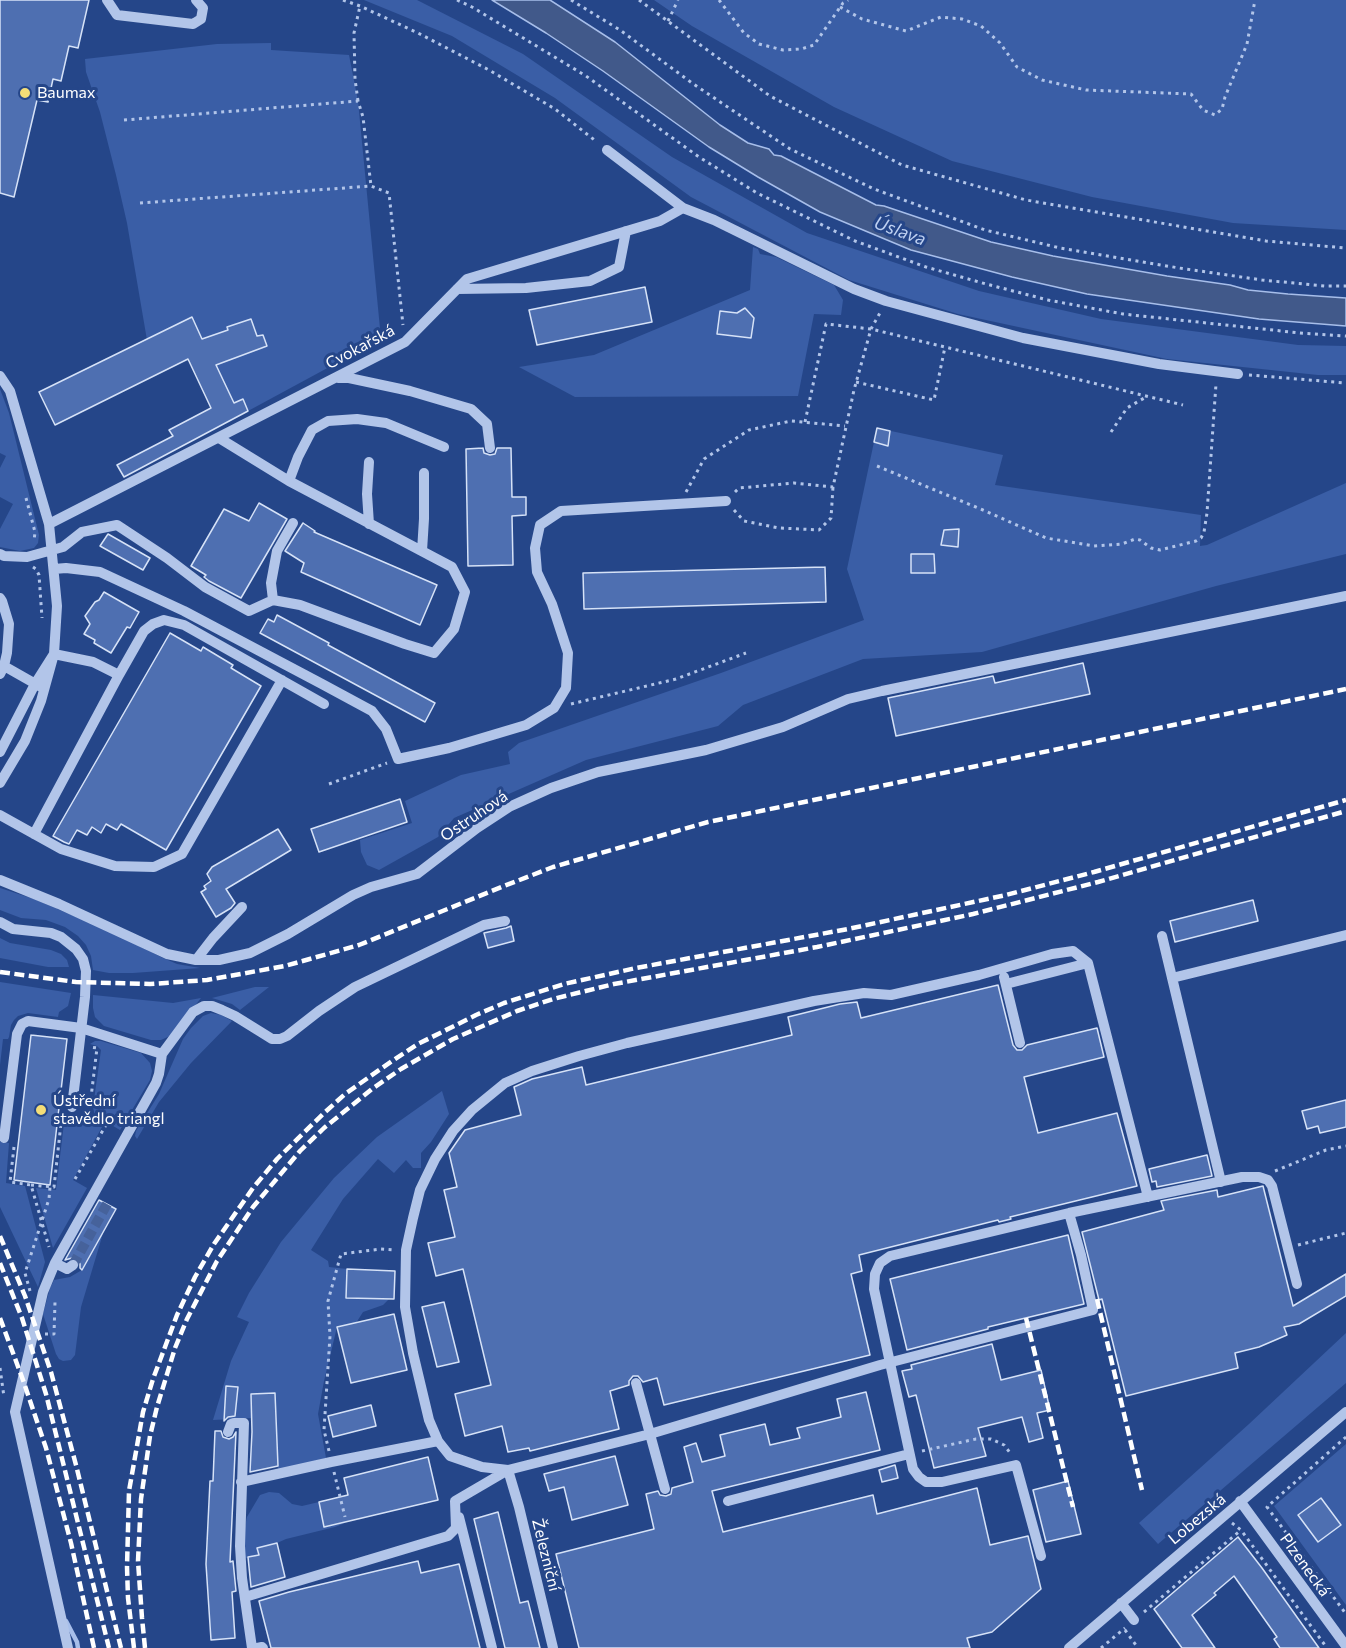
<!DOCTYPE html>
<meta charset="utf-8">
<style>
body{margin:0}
canvas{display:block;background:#254689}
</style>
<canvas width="1346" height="1648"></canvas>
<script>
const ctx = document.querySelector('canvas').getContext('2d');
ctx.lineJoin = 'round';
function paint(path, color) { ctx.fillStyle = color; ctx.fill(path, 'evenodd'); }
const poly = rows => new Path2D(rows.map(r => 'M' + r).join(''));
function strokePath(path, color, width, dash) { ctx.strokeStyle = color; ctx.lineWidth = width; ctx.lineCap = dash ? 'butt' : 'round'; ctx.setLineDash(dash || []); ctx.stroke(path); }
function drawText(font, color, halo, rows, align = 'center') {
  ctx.font = font + ' Commissioner,sans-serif'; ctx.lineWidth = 6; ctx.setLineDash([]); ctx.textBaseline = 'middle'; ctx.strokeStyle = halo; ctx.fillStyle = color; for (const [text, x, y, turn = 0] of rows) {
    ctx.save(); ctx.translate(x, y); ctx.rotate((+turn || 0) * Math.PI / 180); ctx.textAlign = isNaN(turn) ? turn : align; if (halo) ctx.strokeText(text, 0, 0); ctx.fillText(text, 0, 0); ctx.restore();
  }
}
const green = poly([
 [364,0,417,0,523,54,672,157,807,233,979,291,1101,319,1298,345,1346,346,1346,375,1318,375,1167,359,958,314,849,280,691,197,555,98,452,36],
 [654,0,1346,0,1346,230,1233,223,1092,197,952,161,834,107,692,26],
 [271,43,271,50,349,55,358,101,381,339,248,411,234,403,192,318,147,340,127,223,116,175,100,112,86,72,85,59,217,44],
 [753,247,758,249,760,254,776,257,834,285,843,300,841,315,814,314,798,396,575,397,519,367,594,355,750,290],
 [0,389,9,413,39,535,38,543,34,548,20,551,0,547,0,529,13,504,0,497,0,468,6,456,0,453],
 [877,428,1003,455,995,485,1201,515,1200,546,1207,545,1346,483,1346,554,1216,586,982,652,863,659,743,705,718,726,586,760,454,818,438,837,379,870,367,865,361,852,360,840,412,823,405,801,461,775,510,764,508,752,519,743,721,673,864,620,847,569],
 [0,888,34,899,109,931,161,957,177,964,200,968,133,973,109,973,93,970,91,956,86,945,78,936,65,927,46,920,21,918,0,910],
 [0,938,10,943,51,950,61,954,67,960,69,967,48,967,0,958],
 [0,982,71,993,68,1006,59,1012,58,1017,28,1013,18,1016,14,1020,11,1025,9,1037,8,1039,3,1039,0,1065],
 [255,987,269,987,240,1010,232,1004,212,998],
 [93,995,173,1003,201,998,172,1035,161,1040,151,1040,104,1026,95,1017,93,1008],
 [211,1013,221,1015,232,1021,191,1063,159,1102,137,1139,135,1136,136,1131,159,1094,183,1039,191,1028,203,1016],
 [95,1041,101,1041,141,1053,150,1063,152,1071,150,1080,120,1130,96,1116,94,1112,93,1107,101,1050,97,1046,90,1044],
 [442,1091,449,1114,431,1142,421,1153,421,1168,413,1168,406,1160,394,1173,378,1159,343,1199,311,1250,328,1261,329,1267,347,1269,346,1297,389,1299,383,1305,363,1312,356,1323,337,1327,324,1381,318,1414,326,1458,278,1471,275,1393,251,1394,252,1418,213,1420,231,1361,249,1322,237,1317,249,1293,281,1242,334,1178,377,1137],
 [65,1115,88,1118,102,1125,102,1127,73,1180,87,1188,53,1248,36,1188,56,1190],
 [0,1142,9,1143,6,1183,25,1186,45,1262,38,1287,0,1207],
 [104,1230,81,1307,75,1355,71,1360,63,1361,59,1359,56,1354,43,1314,50,1288,54,1280,70,1277,82,1270],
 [1346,1333,1346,1383,1158,1544,1139,1523,1249,1424],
 [1346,1444,1346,1605,1274,1506],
 [269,1492,279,1493,292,1504,302,1506,319,1502,324,1527,345,1523,335,1527,286,1539,277,1543,258,1548,259,1555,243,1559,243,1535,247,1517,260,1495]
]);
const water = poly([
 [492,0,550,0,615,42,720,125,748,143,769,149,774,155,781,156,876,205,884,206,991,242,1053,256,1167,276,1230,285,1248,290,1288,294,1346,298,1346,326,1259,319,1087,294,1012,277,911,250,820,212,758,177,709,147,603,71,546,33,492,0]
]);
const stream = poly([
 [66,1621,77,1642,78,1648]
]);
const building = poly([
 [0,0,89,0,78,48,69,46,61,81,53,79,48,102,37,100,14,197,0,193,0,0],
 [645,287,652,322,537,345,529,310,645,287],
 [745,308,754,318,751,338,717,334,720,311,737,313,745,308],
 [192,317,202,339,228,330,227,327,251,319,257,336,263,335,267,346,216,365,234,403,243,399,248,411,124,477,117,465,173,436,169,430,211,408,188,359,55,425,39,392,192,317],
 [877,428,890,431,888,446,874,442,877,428],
 [483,448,484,453,490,455,495,454,497,448,511,448,512,497,526,497,526,515,512,516,513,565,468,566,466,449,483,448],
 [259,503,287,519,241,598,209,581,204,577,206,575,191,566,224,509,249,521,259,503],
 [303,523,315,531,314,532,437,585,420,625,301,572,304,563,285,551,303,523],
 [959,529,958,547,941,545,944,530,959,529],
 [108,534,150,558,143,570,100,546,108,534],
 [911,554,934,554,935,573,911,573,911,554],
 [825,567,826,602,584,609,583,573,825,567],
 [104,592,139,612,130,628,127,627,111,653,94,643,95,640,84,634,90,624,85,616,95,602,99,600,104,592],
 [277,615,329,643,328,645,435,703,425,722,260,633,268,619,274,622,277,615],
 [170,633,201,651,203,647,233,665,231,668,261,686,166,850,121,824,117,830,106,824,101,833,92,827,87,835,77,830,69,844,64,842,53,836,170,633],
 [1083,663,1090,694,896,736,888,698,993,676,995,683,1083,663],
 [400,799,407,822,319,852,311,829,400,799],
 [278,829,291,850,226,889,235,903,231,908,216,917,201,892,206,889,204,886,211,881,207,874,212,867,278,829],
 [1253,900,1258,921,1175,942,1170,921,1253,900],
 [511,926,514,941,488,948,484,933,506,928,511,926],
 [998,985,1013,1045,1017,1050,1022,1050,1027,1045,1097,1028,1104,1057,1024,1077,1038,1133,1117,1113,1137,1186,1010,1217,1011,1219,999,1222,998,1220,859,1255,862,1271,851,1274,870,1355,664,1405,657,1378,643,1382,638,1376,633,1376,629,1381,629,1385,610,1391,619,1429,530,1451,529,1448,508,1452,502,1426,465,1436,455,1394,491,1385,463,1269,436,1276,428,1243,455,1237,444,1190,457,1187,449,1153,465,1130,521,1115,514,1087,532,1079,582,1067,586,1085,792,1035,788,1017,840,1004,857,1002,861,1018,998,985],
 [31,1035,67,1039,50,1185,14,1180,31,1035],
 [1346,1100,1346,1127,1320,1133,1318,1126,1307,1129,1302,1111,1346,1100],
 [1207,1155,1212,1176,1157,1187,1156,1181,1152,1182,1149,1169,1207,1155],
 [1263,1186,1293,1306,1346,1274,1346,1296,1299,1324,1284,1327,1287,1335,1259,1347,1235,1353,1238,1368,1126,1396,1102,1299,1099,1300,1082,1232,1164,1210,1161,1201,1217,1190,1218,1197,1263,1186],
 [99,1200,116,1209,82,1270,80,1268,80,1264,77,1259,72,1258,65,1260,99,1200],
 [1068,1235,1084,1304,988,1327,988,1329,907,1350,890,1279,1068,1235],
 [347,1269,395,1271,394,1299,346,1298,347,1269],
 [444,1302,459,1362,437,1367,422,1307,444,1302],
 [394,1314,407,1370,351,1383,337,1327,394,1314],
 [992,1344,1001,1380,1041,1370,1050,1410,1037,1413,1043,1438,1029,1442,1022,1417,978,1428,986,1456,934,1468,916,1395,909,1397,902,1371,912,1369,911,1365,992,1344],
 [226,1386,238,1387,235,1416,228,1417,224,1421,226,1386],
 [866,1392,880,1450,712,1491,723,1532,873,1495,877,1514,977,1488,990,1545,1028,1536,1041,1589,992,1632,967,1638,970,1648,579,1648,556,1554,654,1529,646,1494,658,1491,660,1495,666,1496,671,1494,672,1488,693,1482,684,1447,696,1443,702,1462,725,1456,720,1435,765,1424,770,1445,800,1438,797,1428,841,1417,837,1399,866,1392],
 [275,1393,278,1466,250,1472,252,1432,251,1394,275,1393],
 [371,1405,376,1426,333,1437,328,1416,371,1405],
 [215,1431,221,1431,223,1437,229,1439,233,1437,236,1432,230,1562,233,1561,236,1591,232,1592,235,1638,211,1640,206,1564,210,1481,213,1481,215,1431],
 [615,1456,628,1505,572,1520,564,1487,549,1491,544,1474,615,1456],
 [428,1457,438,1500,324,1527,319,1502,348,1495,344,1478,428,1457],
 [895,1465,898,1478,882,1482,879,1470,895,1465],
 [1068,1481,1081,1534,1046,1542,1033,1490,1068,1481],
 [1321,1498,1341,1525,1318,1542,1298,1515,1321,1498],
 [498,1512,520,1603,528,1601,540,1648,505,1648,474,1519,498,1512],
 [1238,1537,1262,1568,1319,1648,1280,1648,1274,1639,1277,1637,1234,1576,1214,1593,1216,1595,1192,1615,1215,1648,1182,1648,1154,1609,1238,1537],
 [277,1543,285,1577,251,1587,248,1557,259,1555,257,1548,277,1543],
 [418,1561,421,1573,459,1564,480,1648,271,1648,259,1601,289,1592,418,1561]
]);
const minorTunnel = poly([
 [73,1265,107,1204]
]);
const path = poly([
 [343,0,360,6,418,33,489,70,555,109,597,142],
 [457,0,472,7,586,76,699,157,757,193,855,241,885,252,926,267,986,284,1048,300,1123,314,1300,333,1346,336],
 [571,0,620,30,692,83,790,149,874,189,985,230,1060,248,1179,268,1262,280,1325,286,1346,286],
 [639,0,770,96,902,165,1026,200,1266,241,1346,248],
 [719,0,744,33,759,44,783,50,801,49,814,45,843,3,848,0],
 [840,7,862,19,906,31,941,17,962,19,981,26,1000,43,1017,67,1042,80,1086,90,1191,94,1203,110,1215,115,1222,109,1225,97,1247,44,1255,0],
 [668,21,678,0],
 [358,101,355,79,354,33,360,6],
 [124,120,358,101,363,117,371,186],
 [140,203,371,186,389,193,403,325],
 [1249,375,1346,383],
 [856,382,934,400,945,347],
 [805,422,826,324,871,329,1183,405],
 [1111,432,1127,408,1146,397],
 [877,466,983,510,1046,538,1094,546,1122,544,1135,539,1140,540,1151,548,1160,550,1196,541,1201,538,1204,532,1207,513,1216,384],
 [686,492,704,459,749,430,791,421,845,426],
 [735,492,739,488,794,483,833,487,854,390,871,329,881,311],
 [26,498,35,532,34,541],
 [734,510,744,521,779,528,819,530,831,518,833,487],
 [33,567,36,569,39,575,42,618],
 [571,704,676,679,746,653],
 [329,784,387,763],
 [89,1114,97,1048,90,1047],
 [14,1147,10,1182,31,1185,49,1247],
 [1275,1171,1326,1150,1346,1146],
 [75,1179,106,1125,89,1114,83,1113],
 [31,1185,54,1187,62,1114],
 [1298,1245,1346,1233],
 [30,1291,25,1273,49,1199,50,1187],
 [45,1334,54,1334,55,1302],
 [0,1368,4,1397],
 [1346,1437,1267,1507,1346,1614],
 [329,1451,324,1430,330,1336,328,1301,341,1254,381,1249,395,1250],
 [922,1451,976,1439,991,1439,1004,1445,1011,1454],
 [334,1472,345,1517],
 [1232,1523,1241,1530,1327,1648],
 [1144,1612,1241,1530],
 [1125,1630,1138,1648],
 [1101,1648,1125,1628]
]);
const minor = poly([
 [107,0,117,15,193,24,201,19,203,8,196,0],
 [607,150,683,208,714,220,854,289,886,301,1023,338,1159,364,1238,374],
 [457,289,526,288,590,281,619,267,626,231],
 [0,376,10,391,49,524,57,606,54,654,41,701,25,741,0,783],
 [338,378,349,378,410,391,471,409,487,424,490,448],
 [369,462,367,494,369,524],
 [289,481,298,457,312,430,328,421,357,419,386,423,444,447],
 [49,524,405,342,467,279,660,221,683,208],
 [422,551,424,519,424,473],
 [0,554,4,556,27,557,63,547,82,532,117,525,167,558,205,587,249,611,273,600,300,605,405,644,434,653,454,629,465,592,452,567,289,481,219,438],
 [54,569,66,568,100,572,184,611,322,684,372,711,386,729,398,759,449,748,526,725,554,708,566,688,568,653,552,604,537,572,535,548,540,525,561,511,726,501],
 [0,598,2,601,9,624,7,653,4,666,0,674],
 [273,600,271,583,277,551,293,523],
 [4,666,41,687],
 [0,752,35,684,54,654,93,662,119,675],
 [0,815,61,849,115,866,154,867,182,854,282,680],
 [34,834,119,675,144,631,153,624,164,620,184,625,324,704],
 [0,880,59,904,167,954,196,960,213,938,242,907],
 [0,922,13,929,51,933,61,937,76,949,83,959,86,971,85,997,72,1107],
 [1162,936,1221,1182],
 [196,960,219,960,250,953,288,934,353,895,371,887,417,874,477,828,509,807,551,788,598,772,706,750,783,727,848,699,882,691,1346,596],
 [1004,977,1020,1043],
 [1172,978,1346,935],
 [1006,984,1088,963,1148,1197],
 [4,1138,17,1034,22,1024,28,1021,81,1028,162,1054],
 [1069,1213,1081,1255,1093,1310,880,1365,650,1434,508,1470,482,1467,450,1456,438,1441,429,1420,413,1353,405,1307,406,1250,413,1218,420,1190,435,1159,453,1131,472,1110,505,1083,532,1071,579,1056,627,1043,814,1001,864,993,891,995,979,975,1052,954,1073,951,1088,963],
 [55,1263,67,1269,73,1265],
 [636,1383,665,1489],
 [228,1432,231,1424,234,1423,244,1423,240,1546,242,1578,252,1648],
 [241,1482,331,1462,438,1441],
 [728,1501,909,1454],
 [1240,1501,1346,1646],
 [459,1517,492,1648],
 [1041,1556,1016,1465,942,1482,926,1482,919,1477,913,1469,874,1289,875,1274,880,1263,890,1256,1069,1213,1242,1177,1259,1177,1268,1180,1272,1186,1297,1284],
 [245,1597,448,1536,456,1528,455,1501,508,1470,519,1507,553,1648],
 [1121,1603,1134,1620],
 [68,1648,15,1412,43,1292,55,1263,156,1083,159,1074,162,1054,193,1012,204,1006,212,1006,222,1010,235,1016,264,1034,272,1039,280,1039,287,1036,319,1011,355,987,484,925,505,921],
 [257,1648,262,1647,263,1648],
 [1069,1648,1346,1412]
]);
const rail = poly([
 [0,972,76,982,150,984,207,980,285,966,359,945,504,886,553,867,708,822,1346,689],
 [0,1236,25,1296,51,1372,76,1465,121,1648],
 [0,1263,22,1318,46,1394,109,1648],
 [1097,1299,1142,1490],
 [0,1318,23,1380,46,1448,71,1543,94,1648],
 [1026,1318,1073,1507],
 [134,1648,128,1598,127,1567,129,1491,143,1412,153,1379,177,1315,195,1277,214,1244,253,1188,277,1159,323,1114,345,1094,392,1061,418,1044,476,1015,504,1003,564,984,636,968,848,929,1006,895,1094,872,1346,800],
 [145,1648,142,1618,138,1561,141,1499,150,1436,157,1407,175,1348,187,1319,217,1261,253,1207,300,1151,324,1128,372,1089,401,1069,453,1039,517,1011,553,999,614,984,817,947,973,914,1098,882,1346,811]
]);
const markers = [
 [25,93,6,"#f3dd77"],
 [41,1110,6,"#f3dd77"]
];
const poiNames = [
 ["Baumax",37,93],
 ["Ústřední",53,1101],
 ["stavědlo triangl",53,1119]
];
const streetNames = [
 ["Cvokařská",360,347,-28],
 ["Ostruhová",474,816,-34],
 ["Lobezská",1197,1519,-40],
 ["Železniční",546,1555,76],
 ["Plzenecká",1305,1565,54]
];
const waterNames = [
 ["Úslava",900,231,20]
];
paint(green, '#3a5ea6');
paint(water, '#41598a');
strokePath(water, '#a7beea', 1.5);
strokePath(stream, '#a7beea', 4.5);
paint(building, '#4e6fb1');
strokePath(building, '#d6e2f7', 1.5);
strokePath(minorTunnel, '#46629b', 10, [10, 5]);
strokePath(path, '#b2c5e9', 3, [3, 4.5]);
strokePath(minor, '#b2c5e9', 10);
strokePath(rail, '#fff', 4.5, [10, 4.5]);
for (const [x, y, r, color] of markers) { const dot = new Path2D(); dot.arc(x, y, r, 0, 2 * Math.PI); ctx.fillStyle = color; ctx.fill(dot); strokePath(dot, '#254689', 2); }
drawText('16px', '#fff', '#254689', poiNames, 'left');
drawText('16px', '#fff', '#254689', streetNames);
drawText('italic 18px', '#bed0f1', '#254689', waterNames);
</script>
